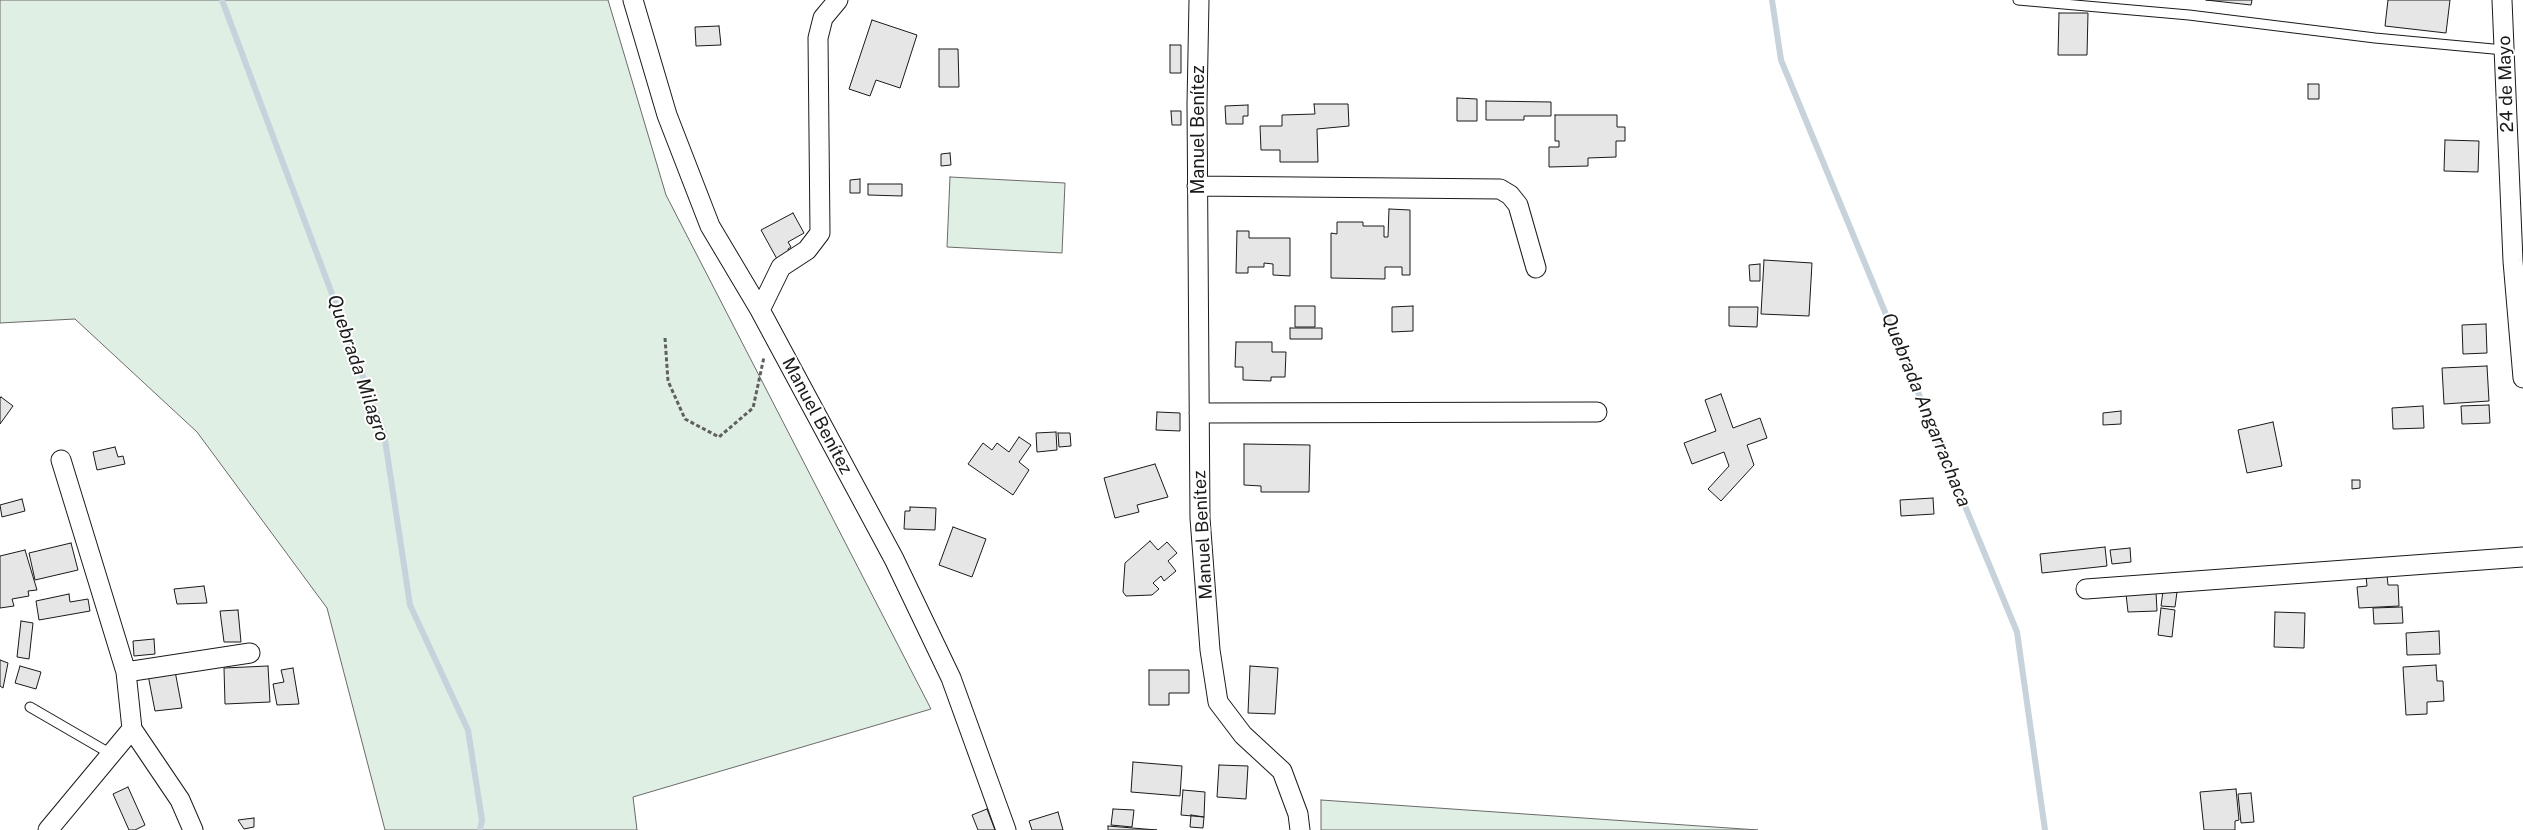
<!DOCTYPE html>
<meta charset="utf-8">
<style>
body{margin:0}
canvas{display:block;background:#fff}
</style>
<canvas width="2523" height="830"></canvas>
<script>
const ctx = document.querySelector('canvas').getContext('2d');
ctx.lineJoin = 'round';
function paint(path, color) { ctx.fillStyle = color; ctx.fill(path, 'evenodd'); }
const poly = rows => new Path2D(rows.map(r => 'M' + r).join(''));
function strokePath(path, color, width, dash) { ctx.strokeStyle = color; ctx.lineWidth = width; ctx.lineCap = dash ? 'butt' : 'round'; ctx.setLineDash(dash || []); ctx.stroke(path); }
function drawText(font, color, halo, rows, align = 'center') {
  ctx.font = font + ' "Public Sans",sans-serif'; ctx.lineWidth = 4; ctx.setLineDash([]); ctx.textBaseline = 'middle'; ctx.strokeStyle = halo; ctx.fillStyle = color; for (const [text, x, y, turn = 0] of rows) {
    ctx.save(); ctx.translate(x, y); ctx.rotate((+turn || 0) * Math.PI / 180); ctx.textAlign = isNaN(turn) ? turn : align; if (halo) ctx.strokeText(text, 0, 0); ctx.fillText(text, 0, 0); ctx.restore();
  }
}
const green = poly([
 [0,0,608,0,666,195,931,709,633,797,637,830,385,830,327,608,197,432,75,319,0,323,0,0],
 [950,177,1065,183,1062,253,947,247,950,177],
 [1321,800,1758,830,1321,830,1321,800]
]);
const stream = poly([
 [222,0,384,433,410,605,468,730,482,820,480,830],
 [1772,0,1781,60,2017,632,2045,830]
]);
const building = poly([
 [2206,0,2252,0,2251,5,2206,0],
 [2388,0,2450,0,2446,33,2385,26,2388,0],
 [2059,13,2088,13,2087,55,2058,55,2059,13],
 [872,20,917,35,900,88,876,80,870,96,849,89,872,20],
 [719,26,721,45,696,46,695,27,719,26],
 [1170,45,1181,45,1181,73,1170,73,1170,45],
 [939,49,958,49,959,87,939,87,939,49],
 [2308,84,2319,84,2319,99,2308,99,2308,84],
 [1457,98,1477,99,1477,121,1457,121,1457,98],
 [1486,101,1551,102,1551,116,1524,116,1524,120,1486,120,1486,101],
 [1314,104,1348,104,1349,126,1317,129,1318,162,1280,162,1280,150,1261,150,1260,126,1282,126,1282,115,1315,114,1314,104],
 [1248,105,1248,116,1243,116,1243,124,1226,124,1225,106,1248,105],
 [1171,111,1181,111,1181,125,1172,125,1171,111],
 [1555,115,1617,115,1617,127,1625,127,1625,141,1616,141,1616,157,1588,158,1588,166,1549,167,1549,147,1559,147,1559,141,1555,141,1555,115],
 [2445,140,2479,141,2478,172,2444,171,2445,140],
 [950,153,951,165,941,166,941,154,950,153],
 [860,179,860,193,850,193,850,180,860,179],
 [868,184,902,184,902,196,868,195,868,184],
 [1389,209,1410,210,1410,275,1402,275,1402,267,1385,267,1385,279,1331,278,1331,233,1337,234,1337,222,1363,222,1363,226,1384,226,1384,237,1388,237,1389,209],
 [793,213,804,233,788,242,791,247,788,249,789,252,777,259,761,230,793,213],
 [1237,231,1249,231,1249,238,1290,238,1290,276,1273,275,1273,264,1264,263,1264,267,1248,267,1248,273,1236,273,1237,231],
 [1764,260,1812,263,1809,316,1761,314,1764,260],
 [1760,264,1760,281,1750,281,1749,265,1760,264],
 [1295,306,1315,306,1315,327,1295,327,1295,306],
 [1413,306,1413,331,1392,332,1392,307,1413,306],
 [1729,307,1758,307,1757,327,1729,326,1729,307],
 [2486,324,2487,353,2463,354,2462,325,2486,324],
 [1290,328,1322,328,1322,339,1290,339,1290,328],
 [1236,342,1272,342,1272,352,1286,352,1285,377,1271,377,1271,381,1243,380,1243,367,1235,367,1236,342],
 [2487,366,2489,401,2444,404,2442,368,2487,366],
 [1721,394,1733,428,1760,418,1767,438,1747,445,1754,465,1721,501,1708,489,1729,466,1724,452,1692,464,1684,443,1716,431,1705,400,1721,394],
 [1,397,13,406,0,424,0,398,1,397],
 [2489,405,2490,423,2462,424,2461,406,2489,405],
 [2423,406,2424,428,2393,429,2392,408,2423,406],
 [2121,411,2121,424,2103,425,2103,413,2121,411],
 [1157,412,1180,413,1180,431,1156,430,1157,412],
 [2273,422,2282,466,2247,473,2238,430,2273,422],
 [1056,432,1057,450,1037,452,1036,433,1056,432],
 [1058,433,1070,433,1071,446,1059,447,1058,433],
 [1019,437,1031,445,1019,462,1029,470,1013,495,968,464,983,443,992,450,997,443,1009,452,1019,437],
 [1244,444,1310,445,1309,492,1261,492,1261,486,1244,485,1244,444],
 [115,447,118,457,123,456,125,464,97,470,93,452,115,447],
 [1155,464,1168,497,1137,505,1139,512,1115,518,1104,478,1155,464],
 [2352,480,2360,480,2360,488,2352,489,2352,480],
 [1933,498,1934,514,1901,516,1900,500,1933,498],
 [22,499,25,511,2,517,0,505,22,499],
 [910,507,936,508,935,530,904,529,905,511,910,511,910,507],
 [953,527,986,539,972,577,939,565,953,527],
 [1150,541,1158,550,1167,542,1177,553,1168,561,1176,571,1164,581,1161,576,1153,583,1159,589,1152,595,1126,596,1123,592,1125,563,1150,541],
 [71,543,78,570,35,580,29,553,71,543],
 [2105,547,2107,566,2042,573,2040,554,2105,547],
 [2130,548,2131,562,2112,564,2110,550,2130,548],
 [25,550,37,590,28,591,29,596,12,599,14,606,0,608,0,556,25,550],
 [2387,575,2388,585,2398,585,2399,606,2359,608,2357,587,2367,586,2366,576,2387,575],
 [204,586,207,603,177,604,174,589,204,586],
 [2163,591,2177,592,2175,607,2161,606,2163,591],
 [2156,592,2157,611,2128,612,2126,594,2156,592],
 [69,594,70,602,88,599,90,611,39,620,36,601,69,594],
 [2402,607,2403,623,2374,624,2373,608,2402,607],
 [2161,608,2175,610,2172,637,2158,635,2161,608],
 [238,610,241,642,224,642,220,611,238,610],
 [2275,612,2305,613,2304,648,2274,647,2275,612],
 [21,621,33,623,29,659,17,657,21,621],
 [2439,631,2440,654,2407,655,2406,633,2439,631],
 [154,639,155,654,134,656,133,641,154,639],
 [0,660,8,663,3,688,0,686,0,660],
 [2436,665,2437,681,2443,681,2444,701,2427,702,2427,714,2406,715,2403,667,2436,665],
 [20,666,41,672,36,689,15,683,20,666],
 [268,666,270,702,225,704,224,668,268,666],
 [1250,666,1278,668,1275,714,1248,713,1250,666],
 [293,668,299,704,277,705,273,684,284,682,281,670,293,668],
 [1149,670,1189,670,1189,693,1169,693,1169,705,1149,705,1149,670],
 [175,671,182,708,155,711,148,675,175,671],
 [1133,762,1182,766,1180,796,1131,792,1133,762],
 [1219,765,1248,766,1246,799,1217,797,1219,765],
 [128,787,145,825,135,830,129,830,113,794,128,787],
 [2236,789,2239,820,2235,821,2235,830,2204,830,2200,792,2236,789],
 [1183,790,1205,792,1204,817,1181,815,1183,790],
 [2251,793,2254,822,2241,823,2238,794,2251,793],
 [987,809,995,830,978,830,972,815,987,809],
 [1113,809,1134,810,1132,827,1111,825,1113,809],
 [1058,812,1063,830,1032,830,1029,821,1058,812],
 [1191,815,1204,817,1203,828,1190,827,1191,815],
 [254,818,254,827,244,829,238,820,254,818],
 [1108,826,1157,830,1108,830,1108,826]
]);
const path = poly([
 [665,338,668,381,685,419,719,437,753,408,764,357]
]);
const service = poly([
 [2018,0,2189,15,2375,38,2504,50],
 [30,707,111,754]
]);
const minor = poly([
 [633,0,667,115,710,226,760,310,894,559,951,678,1006,830],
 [1199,0,1197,104,1200,518,1210,650,1218,702,1243,735,1282,771,1298,814,1300,830],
 [2502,0,2513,261,2523,378],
 [1197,186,1500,189,1510,195,1518,205,1536,268],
 [760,310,781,267,807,250,820,233,818,38,823,18,838,0],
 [1199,413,1597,412],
 [61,460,126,672,132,729,180,800,193,830],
 [2086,589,2523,557],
 [126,672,250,653],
 [48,830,132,729]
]);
const streetNames = [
 ["24 de Mayo",2506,84,-92],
 ["Manuel Benítez",1198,130,-90],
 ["Manuel Benítez",817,416,62],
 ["Manuel Benítez",1203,535,-93]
];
const waterNames = [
 ["Quebrada Milagro",358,368,71],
 ["Quebrada Angarrachaca",1926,410,68]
];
paint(green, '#e0efe3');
strokePath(green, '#6a6a6a', 1);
strokePath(stream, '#c6d2dc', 6);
paint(building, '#e6e6e6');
strokePath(building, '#1a1a1a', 1);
strokePath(service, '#1a1a1a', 11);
strokePath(minor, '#1a1a1a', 21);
strokePath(path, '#5f5f5f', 3, [4, 2.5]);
strokePath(service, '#fff', 9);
strokePath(minor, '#fff', 19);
drawText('18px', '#1a1a1a', '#fff', streetNames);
drawText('italic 19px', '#1a1a1a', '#fff', waterNames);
</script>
